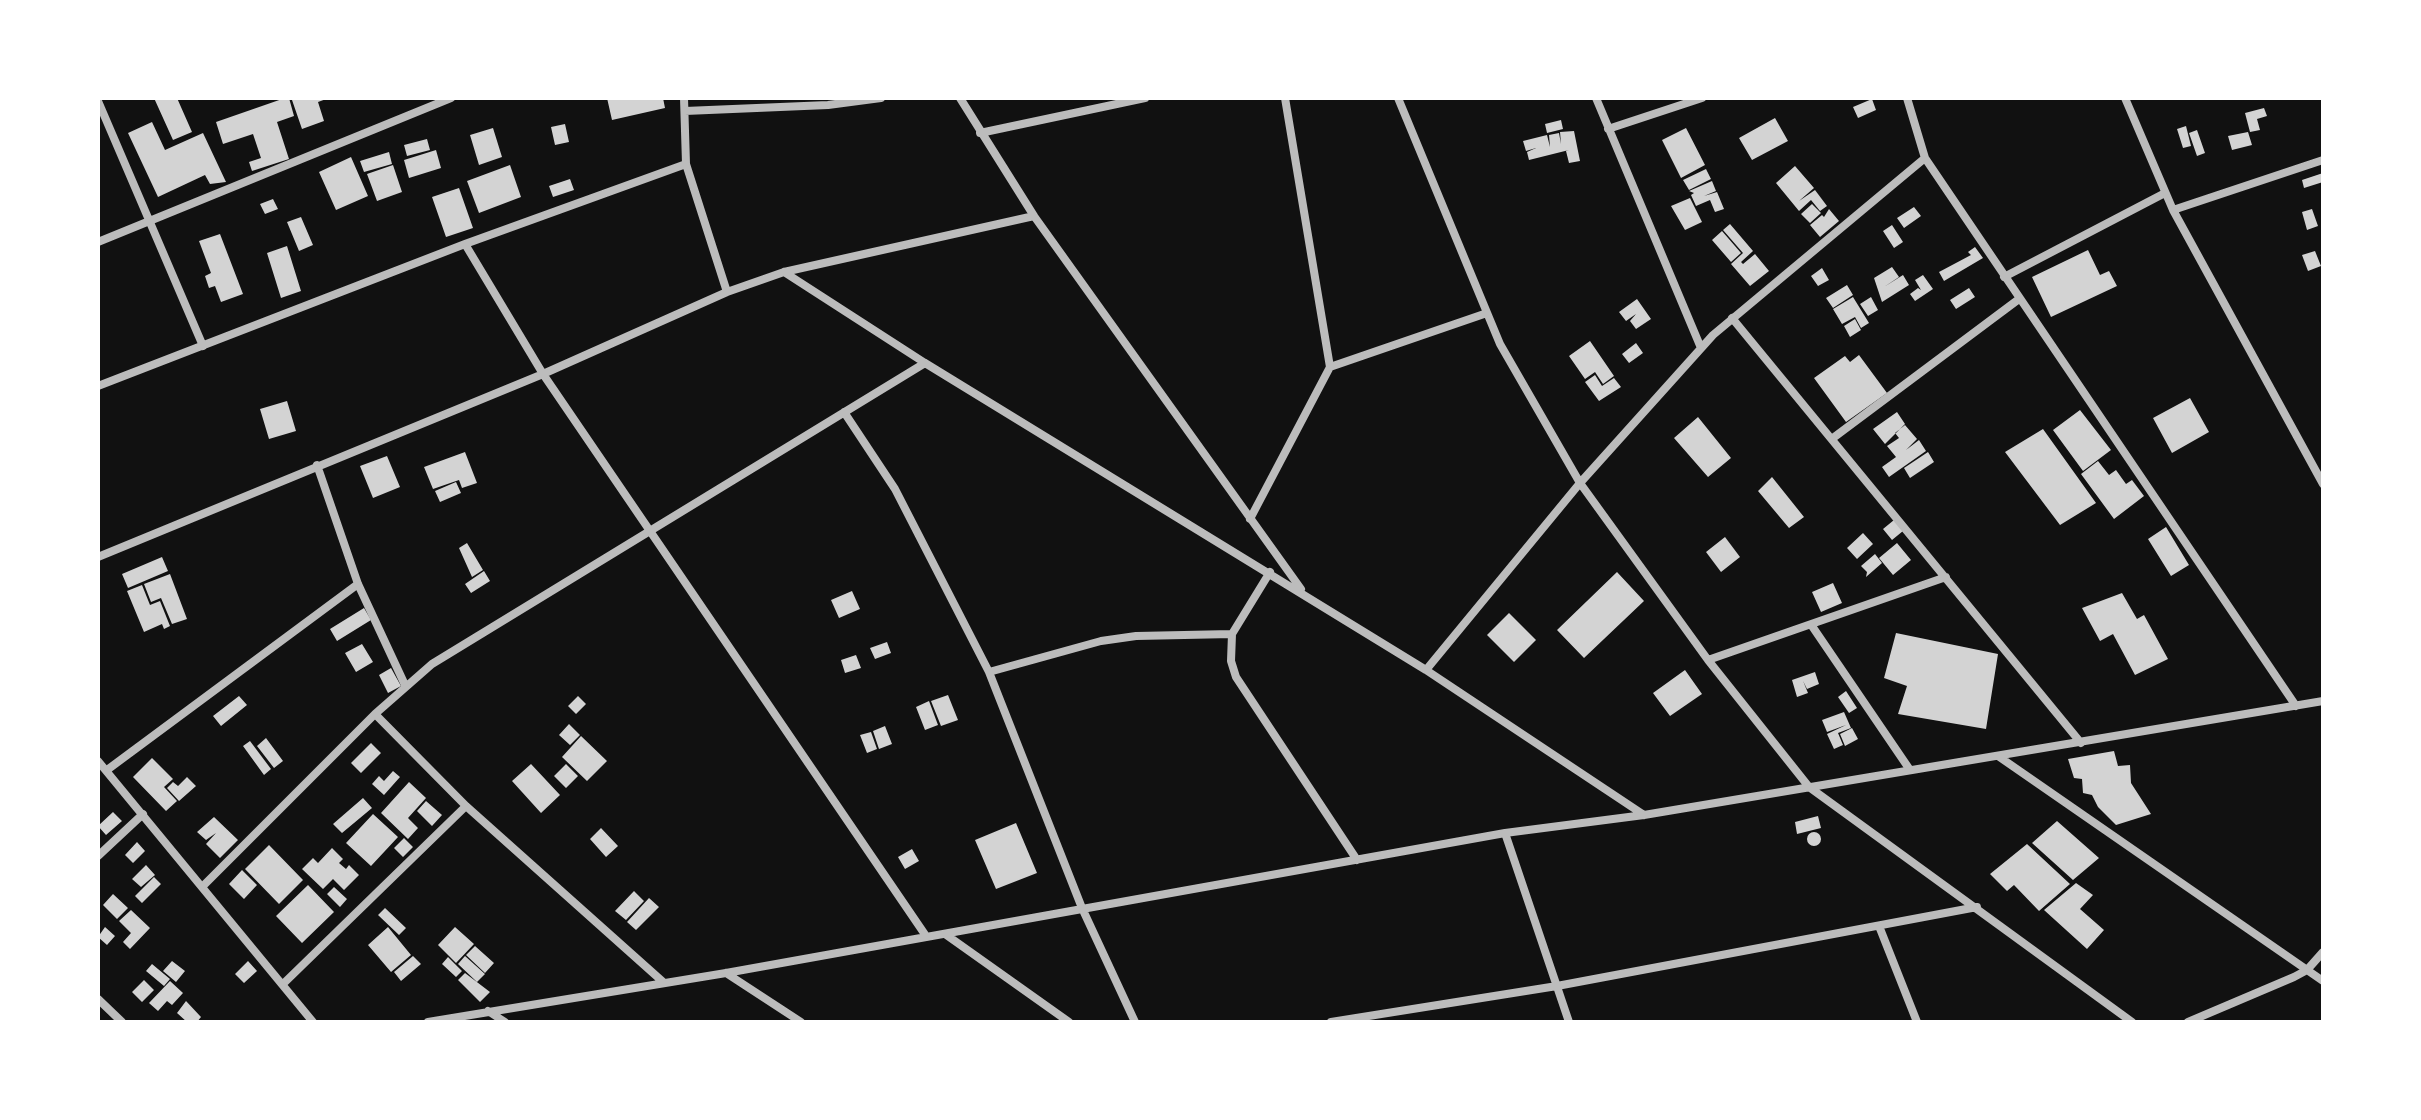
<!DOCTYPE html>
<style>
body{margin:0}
#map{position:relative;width:2421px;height:1120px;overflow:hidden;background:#111;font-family:"Sofia Sans Condensed",sans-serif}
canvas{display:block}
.frame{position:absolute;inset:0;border:100px solid #fff;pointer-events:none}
</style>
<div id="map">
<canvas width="2421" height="1120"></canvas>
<div class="frame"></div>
</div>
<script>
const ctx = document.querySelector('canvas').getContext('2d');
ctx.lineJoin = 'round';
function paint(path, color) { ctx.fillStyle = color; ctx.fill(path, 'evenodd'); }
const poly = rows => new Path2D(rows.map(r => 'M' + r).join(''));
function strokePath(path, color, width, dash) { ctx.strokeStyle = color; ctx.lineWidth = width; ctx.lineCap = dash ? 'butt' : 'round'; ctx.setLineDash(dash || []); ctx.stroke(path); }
const building = poly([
 [154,98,177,98,192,132,173,140],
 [285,98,289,98,294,116,277,122,289,159,252,171,249,162,261,158,253,134,223,144,216,122],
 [297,98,329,98,318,102,324,121,302,129,292,100],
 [607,98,663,98,665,108,612,120],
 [1872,99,1876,110,1858,118,1853,107],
 [2264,108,2267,116,2257,119,2260,130,2250,132,2245,113],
 [1775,118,1788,141,1752,160,1739,138],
 [1561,120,1563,129,1547,133,1545,124],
 [152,122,165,150,203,133,226,182,210,184,205,175,158,197,128,133],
 [565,124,569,142,555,145,551,127],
 [2186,126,2191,146,2183,148,2177,129],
 [493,128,502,157,479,165,470,135],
 [1686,128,1705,165,1681,178,1662,140],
 [2197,130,2205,153,2197,156,2189,133],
 [1574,131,1580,161,1569,163,1566,151,1569,150,1529,160,1527,152,1536,148,1526,151,1523,141,1547,135,1550,147,1549,135,1559,133,1561,144,1560,132],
 [2248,132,2252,145,2232,150,2228,136],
 [427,139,430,150,407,156,404,145],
 [436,150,441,168,409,178,404,160],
 [389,152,392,164,364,172,360,161],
 [351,157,368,196,336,210,319,172],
 [393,165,402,192,377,201,367,174],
 [510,165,521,197,479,213,467,181],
 [1795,166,1814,188,1799,201,1815,190,1827,206,1820,211,1811,200,1799,211,1776,183],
 [1706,169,1711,179,1689,190,1683,180],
 [2323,173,2323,182,2304,188,2302,180],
 [570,179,574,190,553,197,549,186],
 [1712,181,1716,191,1704,196,1717,192,1724,209,1715,212,1710,200,1696,206,1691,195,1694,193,1689,191],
 [459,188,473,228,446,237,432,197],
 [1690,198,1702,222,1685,230,1671,206],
 [273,199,278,209,265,214,260,204],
 [1812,204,1821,213,1810,223,1801,214],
 [1914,207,1921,216,1904,228,1897,218],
 [1829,209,1839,221,1820,237,1810,225,1822,215,1824,217],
 [2312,209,2318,226,2307,230,2302,212],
 [301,217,313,245,299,251,287,222],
 [1730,224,1753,251,1741,262,1743,264,1755,254,1769,271,1750,286,1731,264,1743,253,1723,230],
 [1892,225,1903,242,1894,248,1883,231],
 [1722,231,1741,253,1731,262,1712,240],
 [220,234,243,294,221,302,215,286,209,288,205,276,211,273,199,241],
 [287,246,301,291,281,298,267,253],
 [1975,247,1983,258,1944,281,1939,272,1971,255,1968,252],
 [2088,250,2100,275,2109,271,2117,286,2051,317,2032,277],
 [2315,251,2321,266,2308,271,2302,255],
 [1892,267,1899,277,1884,287,1903,275,1909,285,1882,302,1874,278],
 [1822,268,1829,280,1818,286,1811,276],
 [1923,275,1933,289,1915,301,1910,294,1918,288,1921,290,1915,280],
 [1847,285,1853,295,1833,308,1826,298],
 [1969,288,1975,297,1956,309,1950,300],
 [1853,297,1869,323,1861,328,1855,317,1842,324,1833,309],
 [1871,297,1878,310,1868,316,1860,304],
 [1637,299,1651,319,1636,329,1630,321,1636,314,1626,321,1619,312],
 [1855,319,1861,330,1850,337,1844,326],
 [1590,341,1614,376,1603,384,1595,372,1585,379,1569,356],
 [1636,343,1643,353,1629,363,1622,354],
 [1859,355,1887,393,1846,422,1814,378,1845,356,1850,362],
 [1595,375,1602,386,1614,378,1621,387,1599,401,1585,382],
 [2190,398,2209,432,2172,453,2153,418],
 [287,401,296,431,269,439,260,409],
 [2080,410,2111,450,2083,471,2053,430],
 [1897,412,1905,424,1885,444,1873,429],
 [1698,417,1731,458,1708,477,1674,438],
 [1905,425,1917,439,1906,450,1919,440,1926,451,1889,477,1882,467,1896,457,1887,446,1899,438,1895,433],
 [2043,429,2096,503,2060,525,2005,452],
 [465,452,477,483,462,488,459,480,433,489,424,467],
 [1928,452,1934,462,1910,478,1904,468],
 [387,456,400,487,373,498,360,466],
 [2098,461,2109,475,2116,470,2126,484,2132,480,2144,496,2114,519,2081,474],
 [1772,477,1804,517,1789,528,1758,491],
 [456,482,461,493,440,502,435,491],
 [1894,520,1903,531,1892,540,1883,529],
 [2166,527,2189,565,2171,576,2148,539],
 [1863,533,1873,544,1857,559,1847,548],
 [1725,537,1740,557,1721,572,1706,552],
 [467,543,483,570,472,577,459,548],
 [1897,543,1911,560,1893,575,1879,558],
 [1875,554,1882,563,1866,577,1867,572,1861,566],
 [162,557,168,571,128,588,122,574],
 [484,571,490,581,471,593,465,584],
 [1617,572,1644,601,1584,658,1557,630],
 [170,574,187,619,172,624,161,598,151,602,144,584],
 [1833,583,1842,603,1821,612,1812,592],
 [142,585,150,605,160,601,170,626,164,629,162,624,144,632,127,591],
 [852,591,860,609,839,618,831,600],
 [2122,593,2137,619,2144,615,2168,659,2135,675,2113,634,2100,641,2082,608],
 [364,608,371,620,337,641,330,629],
 [1509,613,1536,640,1514,662,1487,635],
 [1896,633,1998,654,1986,729,1898,714,1907,686,1884,678],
 [887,642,891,653,875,659,870,648],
 [362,644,373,662,356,672,345,653],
 [856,655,861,668,845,673,841,660],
 [391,668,401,686,388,693,379,675],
 [1685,670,1702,694,1670,716,1653,693],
 [1815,672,1819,684,1807,689,1803,681,1808,693,1797,697,1792,680],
 [1846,691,1857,708,1849,713,1838,697],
 [948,695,958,720,941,726,931,701],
 [239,696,247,705,221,726,213,716],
 [578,696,586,704,576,714,568,706],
 [929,701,938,725,925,730,916,707],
 [1844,712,1851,728,1838,733,1843,745,1834,749,1827,734,1846,725,1827,732,1822,720],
 [569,724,580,735,570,745,559,735],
 [885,726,892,744,879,749,873,731],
 [1852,728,1858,739,1845,746,1840,734],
 [871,732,877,749,867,753,860,735],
 [581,736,607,761,587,781,562,757],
 [266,738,283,761,274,768,257,746],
 [250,741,271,769,264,775,243,746],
 [371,743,381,753,361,773,351,763],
 [2114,751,2118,766,2130,765,2131,783,2151,814,2116,825,2098,807,2092,795,2083,793,2082,779,2074,778,2068,759],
 [152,758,173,779,164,787,177,801,166,811,133,777],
 [531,764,560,795,541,813,512,781],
 [566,764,578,776,566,788,554,776],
 [393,771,400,777,384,795,372,784,379,776,384,781],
 [187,777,196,786,179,801,167,788,173,782,178,786],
 [409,782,426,798,408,818,418,828,408,839,381,813],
 [363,798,372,808,342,833,333,824],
 [426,801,442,815,432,826,417,811],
 [113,812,122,821,106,835,98,826],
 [373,814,398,837,371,866,346,843],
 [1818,816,1821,828,1797,834,1795,822],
 [214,817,238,840,220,858,206,844,216,833,206,840,197,832],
 [2057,821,2099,858,2073,880,2032,843],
 [1016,823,1037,873,996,889,975,840],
 [601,828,618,846,606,857,590,839],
 '1807 839a7 7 0 1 1 14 0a7 7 0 1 1-14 0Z',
 [404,838,413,847,403,857,394,848],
 [137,842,145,851,133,863,125,855],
 [2027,844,2070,884,2039,911,2014,885,2007,891,1990,874],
 [269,845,303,880,279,904,245,869],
 [332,848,343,859,339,863,346,869,349,865,359,875,344,890,333,879,323,889,302,869,313,858,318,863],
 [912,849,919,861,905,869,898,857],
 [146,865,155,875,141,887,132,879],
 [242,870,257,885,244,899,229,884],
 [154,877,161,884,142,903,135,896],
 [2076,883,2093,895,2080,909,2104,930,2087,949,2044,910],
 [308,885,334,912,302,943,276,916],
 [334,887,347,899,340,907,327,894],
 [634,891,644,901,626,920,615,911],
 [113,894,128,908,117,919,103,905],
 [649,898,659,907,636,930,627,922],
 [385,908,406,928,399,935,378,915],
 [131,910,150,928,130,949,123,942,131,933,119,921],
 [105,927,115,936,107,945,98,937],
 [388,927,411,955,391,972,368,945],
 [455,927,474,944,456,963,438,945],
 [475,946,494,963,485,973,466,955],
 [413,956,421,964,401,981,394,972],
 [465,956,485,974,477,982,458,964],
 [448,957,462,971,456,977,442,964],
 [172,961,185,971,176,982,163,971],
 [248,961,257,971,244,983,235,974],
 [152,964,170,979,164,986,146,971],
 [465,973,490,992,480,1002,458,980],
 [144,980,154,990,142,1002,132,992],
 [170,981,183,993,172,1005,167,1001,158,1011,149,1003],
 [186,1001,201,1017,197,1022,187,1022,177,1013]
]);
const minor = poly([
 [684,98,686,164,727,292],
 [960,98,1034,216,1301,589],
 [1285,98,1330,367],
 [1398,98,1500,344,1580,483,1708,660,1809,787,2132,1022],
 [1596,98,1701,348],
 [1907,98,1925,158,2296,706],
 [2125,98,2173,210,2323,484],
 [98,101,203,346],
 [685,111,828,105,881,98],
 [1608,129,1702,98],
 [980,133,1145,98],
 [2173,210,2323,160],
 [98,242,451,98],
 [465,244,543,374,926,936],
 [784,272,925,363,1426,670,1644,815],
 [2004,277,2165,193],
 [1732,318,2081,743],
 [98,386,465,244,686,164],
 [844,412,895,489,989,672,1082,908,1135,1022],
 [1833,438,2019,299],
 [317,465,358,584,405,685],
 [1250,519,1330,367,1487,313],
 [98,557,543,374,727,292,784,272,1034,216],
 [1270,572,1232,634,1231,661,1236,677,1357,860],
 [1812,626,1910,770],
 [1708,660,1946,577],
 [1426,670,1580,483,1713,335,1925,158],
 [989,672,1101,641,1136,636,1232,634],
 [375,714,466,806,662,981],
 [1998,756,2323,981],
 [98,761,313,1022],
 [107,770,358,584],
 [1505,833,1569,1022],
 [98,856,143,814],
 [203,886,375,714,432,664,925,363],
 [1879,926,1917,1022],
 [945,934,1069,1022],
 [726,973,801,1022],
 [283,984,466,806],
 [98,999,122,1022],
 [488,1011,505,1022],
 [428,1022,726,973,1505,833,1644,815,2323,701],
 [1331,1022,1557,986,1977,907],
 [2188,1022,2294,977,2307,970,2323,952]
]);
paint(building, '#d3d3d3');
strokePath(minor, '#bcbcbc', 8);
</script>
